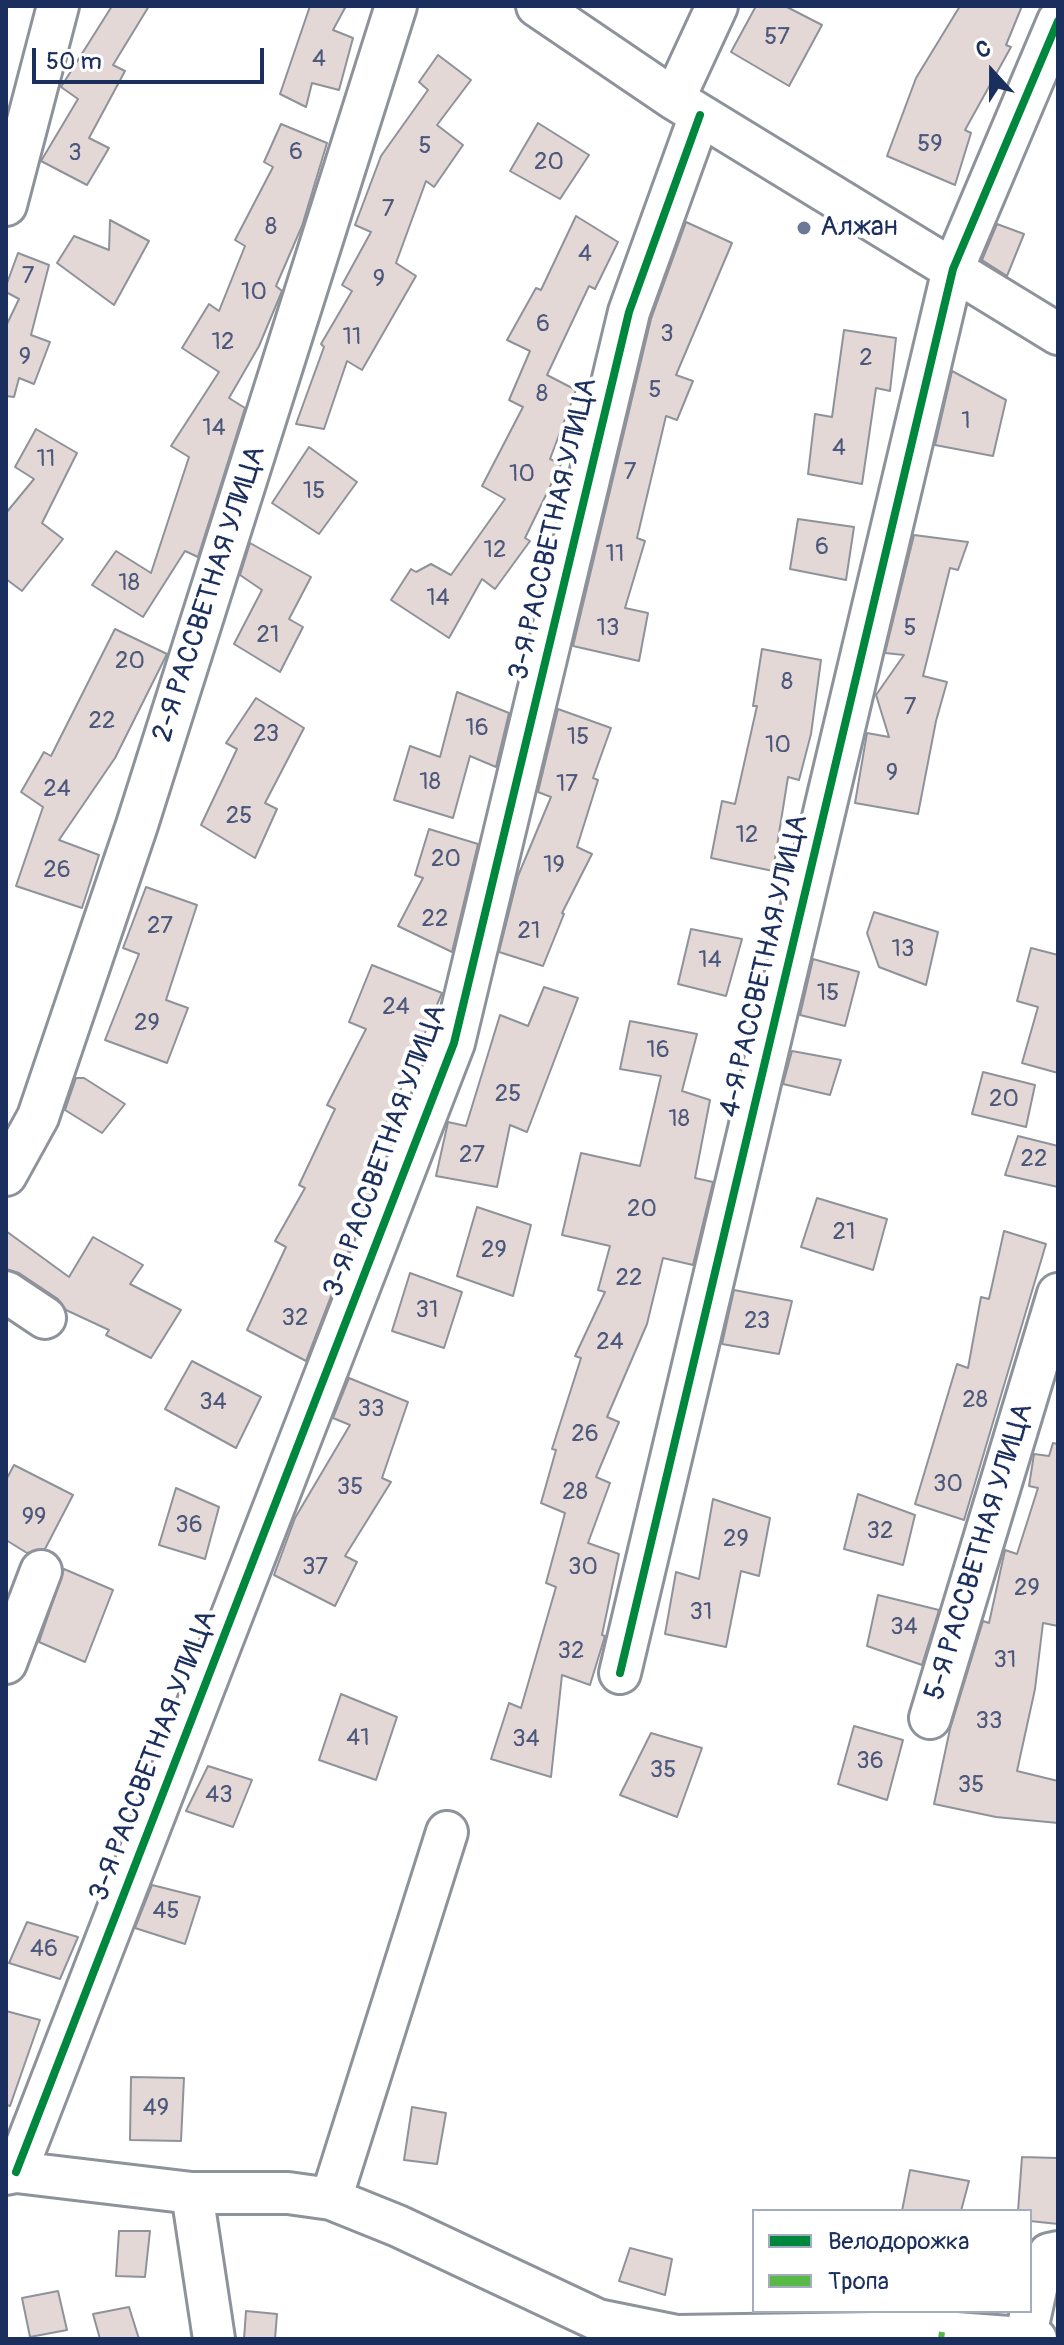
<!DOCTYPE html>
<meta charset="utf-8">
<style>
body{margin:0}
#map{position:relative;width:1064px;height:2345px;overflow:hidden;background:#fff;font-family:Pangolin,sans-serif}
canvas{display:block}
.frame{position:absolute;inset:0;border:8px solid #1b2f5e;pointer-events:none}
.legend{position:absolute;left:752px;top:2209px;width:280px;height:104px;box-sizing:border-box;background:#fff;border:2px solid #a4acbf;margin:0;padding:10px 14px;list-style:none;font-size:24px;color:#1b2f5e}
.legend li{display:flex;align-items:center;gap:16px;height:40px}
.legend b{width:40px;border:2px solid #a4acbf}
.north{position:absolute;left:952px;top:32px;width:80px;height:80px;-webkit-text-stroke:6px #fff;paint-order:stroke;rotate:339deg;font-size:22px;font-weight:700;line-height:32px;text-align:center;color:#1b2f5e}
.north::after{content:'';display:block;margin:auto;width:28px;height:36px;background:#1b2f5e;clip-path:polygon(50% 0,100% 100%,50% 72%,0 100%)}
.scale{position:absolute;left:32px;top:48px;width:232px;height:36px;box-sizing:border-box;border:4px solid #1b2f5e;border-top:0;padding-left:10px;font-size:24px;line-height:28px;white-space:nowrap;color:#1b2f5e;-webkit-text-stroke:6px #fff;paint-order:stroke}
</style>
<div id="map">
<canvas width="1064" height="2345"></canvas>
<div class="frame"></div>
<ul class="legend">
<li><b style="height:10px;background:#00873e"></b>Велодорожка</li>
<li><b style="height:10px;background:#58b947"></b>Тропа</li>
</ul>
<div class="north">С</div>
<div class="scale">50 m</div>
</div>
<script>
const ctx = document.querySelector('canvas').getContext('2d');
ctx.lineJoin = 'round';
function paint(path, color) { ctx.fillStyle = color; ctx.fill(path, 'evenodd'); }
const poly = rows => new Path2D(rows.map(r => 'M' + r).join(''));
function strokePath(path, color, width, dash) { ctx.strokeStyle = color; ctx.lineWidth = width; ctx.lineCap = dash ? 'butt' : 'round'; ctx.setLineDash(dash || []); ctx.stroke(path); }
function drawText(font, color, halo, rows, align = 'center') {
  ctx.font = font + ' Pangolin,sans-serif'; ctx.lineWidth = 8; ctx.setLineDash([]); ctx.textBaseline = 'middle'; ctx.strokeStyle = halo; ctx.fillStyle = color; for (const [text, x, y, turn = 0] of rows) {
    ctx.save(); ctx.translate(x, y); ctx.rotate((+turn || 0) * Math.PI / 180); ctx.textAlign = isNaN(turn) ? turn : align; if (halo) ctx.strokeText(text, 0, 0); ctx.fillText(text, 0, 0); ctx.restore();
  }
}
const building = poly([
 [112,6,149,6,113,65,125,71,89,138,109,148,87,185,41,161,78,99,61,87,112,6],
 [310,6,346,6,333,30,353,38,339,90,312,83,306,107,280,94,310,6],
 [756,6,785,6,822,25,789,86,731,52,756,6],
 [960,6,1022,6,1006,45,1011,47,965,130,971,133,955,185,887,156,916,78,960,6],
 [438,55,471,80,437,125,463,145,434,187,426,181,396,263,416,276,362,370,347,361,324,429,296,424,324,347,321,344,352,291,342,285,371,232,355,225,381,156,428,90,419,82,438,55],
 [538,123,589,155,560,199,510,171,538,123],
 [281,124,327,143,302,226,276,286,282,291,259,346,229,398,245,408,198,557,185,551,143,617,92,585,116,551,151,573,189,457,171,446,219,372,182,348,209,304,219,311,245,246,235,240,273,167,264,162,281,124],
 [576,216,618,242,595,289,589,286,547,375,576,390,550,459,561,464,525,538,530,541,495,589,482,579,449,638,391,600,411,569,416,572,431,564,451,575,505,499,482,486,523,407,509,400,530,351,507,340,536,288,541,290,576,216],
 [110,220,149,241,114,305,57,263,74,236,109,250,110,220],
 [686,222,732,243,676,375,693,381,677,420,666,416,637,538,645,541,625,608,648,613,639,661,573,646,651,319,686,222],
 [997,224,1024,234,1007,276,982,260,997,224],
 [18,253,49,265,31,335,50,342,34,384,19,378,14,397,6,396,6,326,19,299,6,292,6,286,18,253],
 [844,330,896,338,890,391,876,388,862,484,808,474,815,414,832,417,844,330],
 [952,371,1006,400,993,456,935,445,952,371],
 [36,429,77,453,42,523,63,539,22,591,6,579,6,513,34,479,15,467,36,429],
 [309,447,357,482,319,534,272,503,309,447],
 [798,519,854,527,846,580,790,569,798,519],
 [914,535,968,542,958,570,950,568,923,676,947,682,936,721,918,814,855,803,867,733,889,737,876,695,904,655,885,653,914,535],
 [250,543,311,577,289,619,303,627,280,672,234,644,262,590,240,575,250,543],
 [115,629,167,654,115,758,59,840,99,855,82,908,16,886,43,807,21,792,44,752,51,756,115,629],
 [762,649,821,660,811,734,799,780,788,777,773,871,711,858,722,801,735,804,757,706,753,706,762,649],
 [457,692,509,713,496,767,470,756,453,818,394,800,410,746,440,757,457,692],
 [256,698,304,728,265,803,277,809,255,858,201,825,237,749,226,743,256,698],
 [558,709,611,728,593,778,598,780,577,847,592,854,562,913,564,914,543,966,499,952,518,876,551,797,538,792,558,709],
 [429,829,478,844,452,952,398,926,423,878,415,875,429,829],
 [146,887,197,905,166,1000,188,1008,167,1063,105,1040,139,954,123,948,146,887],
 [874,912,938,932,926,985,879,967,867,933,874,912],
 [691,929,742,939,726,996,678,984,691,929],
 [1031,948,1058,955,1058,1073,1022,1063,1038,1007,1017,1001,1031,948],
 [813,959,859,972,845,1026,800,1015,813,959],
 [372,965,442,993,373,1154,384,1159,306,1361,247,1330,286,1247,275,1241,305,1188,299,1185,335,1109,327,1105,366,1029,349,1022,372,965],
 [544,987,578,998,527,1132,510,1125,497,1187,436,1176,448,1122,466,1126,500,1015,528,1026,544,987],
 [630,1021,697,1034,682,1091,710,1100,695,1178,713,1182,693,1265,663,1258,647,1324,607,1417,619,1422,596,1477,610,1483,588,1543,619,1554,602,1635,605,1636,590,1685,562,1675,551,1777,491,1759,509,1703,521,1708,556,1587,546,1583,565,1513,541,1503,556,1450,552,1449,581,1358,575,1356,605,1292,598,1290,610,1246,562,1235,581,1153,640,1166,661,1076,620,1069,630,1021],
 [792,1051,841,1060,830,1095,783,1084,792,1051],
 [983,1072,1035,1085,1026,1127,972,1114,983,1072],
 [76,1078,84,1078,125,1104,102,1133,65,1110,76,1078],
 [1018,1136,1058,1146,1058,1187,1005,1175,1018,1136],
 [817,1198,887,1219,873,1270,801,1247,817,1198],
 [477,1207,531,1225,513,1296,457,1276,477,1207],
 [6,1231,69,1277,93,1237,143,1265,130,1284,181,1310,151,1358,106,1335,109,1330,66,1310,58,1299,19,1273,6,1269,6,1231],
 [1004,1231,1046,1244,964,1520,915,1504,957,1364,968,1368,981,1297,989,1299,1004,1231],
 [410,1273,462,1292,444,1348,392,1331,410,1273],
 [734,1290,792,1301,779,1354,722,1344,734,1290],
 [192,1361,261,1397,236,1448,165,1409,192,1361],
 [349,1378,408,1402,382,1478,391,1482,345,1556,357,1562,335,1606,274,1575,295,1518,350,1425,333,1418,349,1378],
 [1053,1443,1058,1444,1058,1626,1043,1623,1035,1689,1017,1771,1058,1781,1058,1823,996,1817,934,1804,950,1729,983,1621,989,1623,1005,1550,1017,1554,1038,1488,1029,1486,1034,1454,1049,1456,1053,1443],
 [14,1465,73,1495,45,1549,27,1553,6,1540,6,1480,14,1465],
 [176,1488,219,1507,205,1559,159,1545,176,1488],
 [858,1494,915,1515,903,1565,844,1549,858,1494],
 [713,1499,770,1518,759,1576,741,1571,726,1647,665,1634,676,1572,699,1579,713,1499],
 [64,1569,113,1590,85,1662,39,1642,64,1569],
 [878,1595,939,1610,922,1665,867,1646,878,1595],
 [341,1694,397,1717,376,1780,319,1760,341,1694],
 [854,1726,903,1740,887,1800,838,1784,854,1726],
 [651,1733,702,1748,677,1817,620,1795,651,1733],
 [208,1766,252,1780,233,1827,186,1811,208,1766],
 [152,1885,200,1897,185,1944,135,1928,152,1885],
 [27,1922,78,1937,60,1979,9,1963,27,1922],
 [6,2011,40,2020,10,2106,6,2105,6,2011],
 [131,2077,184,2078,181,2141,130,2140,131,2077],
 [412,2107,446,2113,437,2164,404,2160,412,2107],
 [1022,2157,1057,2158,1058,2224,1030,2221,1030,2211,1018,2211,1022,2157],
 [910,2170,969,2181,961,2211,902,2211,910,2170],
 [119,2231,150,2231,145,2277,116,2276,119,2231],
 [630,2248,672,2259,665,2295,619,2281,630,2248],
 [58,2291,67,2330,30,2337,22,2298,58,2291],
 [129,2307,139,2339,100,2339,93,2314,129,2307],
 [246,2311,277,2314,275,2339,244,2339,246,2311]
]);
const minor = poly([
 [537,6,674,99,1058,334],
 [674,99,717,6],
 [6,205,58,6],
 [6,1175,38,1117,137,825,396,6],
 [6,1292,45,1318],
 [6,1663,41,1571],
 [620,1673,953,269,1058,21],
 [930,1718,1058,1294],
 [16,2172,454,1043,629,312,700,115],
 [6,2174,16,2172,192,2193,288,2193,331,2199,398,2226,598,2320,677,2336,942,2332,1036,2339],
 [192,2193,214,2339],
 [331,2199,447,1832],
 [1025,2339,1040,2271,1049,2254,1058,2252]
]);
const quiet = poly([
 [941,2339,942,2332]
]);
const cycleway = poly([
 [620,1673,953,269,1058,21],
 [16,2172,454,1043,629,312,700,115]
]);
const markers = [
 [804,228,8,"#6b7896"]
];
const numberNames = [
 ["57",777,38],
 ["4",319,60],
 ["59",930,145],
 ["5",425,147],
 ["6",296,153],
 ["3",75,154],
 ["20",549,163],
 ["7",388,210],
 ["8",271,228],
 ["4",585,255],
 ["7",28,277],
 ["9",379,280],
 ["10",254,293],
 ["6",543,325],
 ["3",667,335],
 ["11",352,338],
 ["12",223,343],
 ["9",25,358],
 ["2",866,359],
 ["5",655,391],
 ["8",542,395],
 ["1",966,422],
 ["14",214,429],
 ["4",839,449],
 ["11",46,460],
 ["7",630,473],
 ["10",522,475],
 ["15",314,492],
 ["6",822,548],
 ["12",495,551],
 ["11",615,555],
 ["18",129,584],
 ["14",438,599],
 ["13",608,629],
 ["5",910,629],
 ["21",268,636],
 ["20",130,662],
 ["8",787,683],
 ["7",910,708],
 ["22",102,722],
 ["16",477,729],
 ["23",266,735],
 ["15",578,738],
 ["10",778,746],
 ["9",892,774],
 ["18",430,783],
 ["17",567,785],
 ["24",57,790],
 ["25",239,817],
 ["12",747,836],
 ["20",446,860],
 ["19",554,866],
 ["26",57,871],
 ["22",435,920],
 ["27",160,927],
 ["21",529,932],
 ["13",903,950],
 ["14",710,961],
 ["15",828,994],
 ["24",396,1008],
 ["29",147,1024],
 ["16",658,1051],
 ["25",508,1095],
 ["20",1004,1100],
 ["18",679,1120],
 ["27",472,1156],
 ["22",1034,1160],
 ["20",642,1210],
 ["21",844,1233],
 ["29",494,1251],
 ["22",629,1279],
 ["31",427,1311],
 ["32",295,1319],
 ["23",757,1322],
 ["24",610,1343],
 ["28",975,1401],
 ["34",213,1403],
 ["33",371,1410],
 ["26",585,1435],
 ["30",948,1485],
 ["35",350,1488],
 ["28",575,1493],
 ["99",34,1518],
 ["36",189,1526],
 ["32",880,1532],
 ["29",736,1540],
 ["37",315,1568],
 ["30",583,1568],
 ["29",1027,1589],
 ["31",701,1613],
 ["34",904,1628],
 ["32",571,1652],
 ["31",1005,1661],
 ["33",989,1722],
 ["41",358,1739],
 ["34",526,1740],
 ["36",870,1762],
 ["35",663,1771],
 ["35",971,1786],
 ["43",219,1796],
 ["45",166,1912],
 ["46",44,1950],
 ["49",156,2109]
];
const poiNames = [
 ["Алжан",820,228]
];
const streetNames = [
 ["3-Я РАССВЕТНАЯ УЛИЦА",554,529,-77],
 ["2-Я РАССВЕТНАЯ УЛИЦА",210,594,-72],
 ["4-Я РАССВЕТНАЯ УЛИЦА",765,966,-77],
 ["3-Я РАССВЕТНАЯ УЛИЦА",386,1151,-70],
 ["5-Я РАССВЕТНАЯ УЛИЦА",980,1552,-73],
 ["3-Я РАССВЕТНАЯ УЛИЦА",154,1756,-69]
];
paint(building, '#e4d8d7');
strokePath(building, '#8e929a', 2);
strokePath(minor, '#8e929a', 46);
strokePath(minor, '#fff', 40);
strokePath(quiet, '#58b947', 6, [12, 6]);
strokePath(cycleway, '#00873e', 8);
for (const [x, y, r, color] of markers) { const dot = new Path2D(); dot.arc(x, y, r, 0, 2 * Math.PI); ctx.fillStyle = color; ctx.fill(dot); strokePath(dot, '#fff', 3); }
drawText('24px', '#4d597c', null, numberNames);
drawText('28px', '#1b2f5e', '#fff', poiNames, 'left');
drawText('28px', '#1b2f5e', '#fff', streetNames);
</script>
